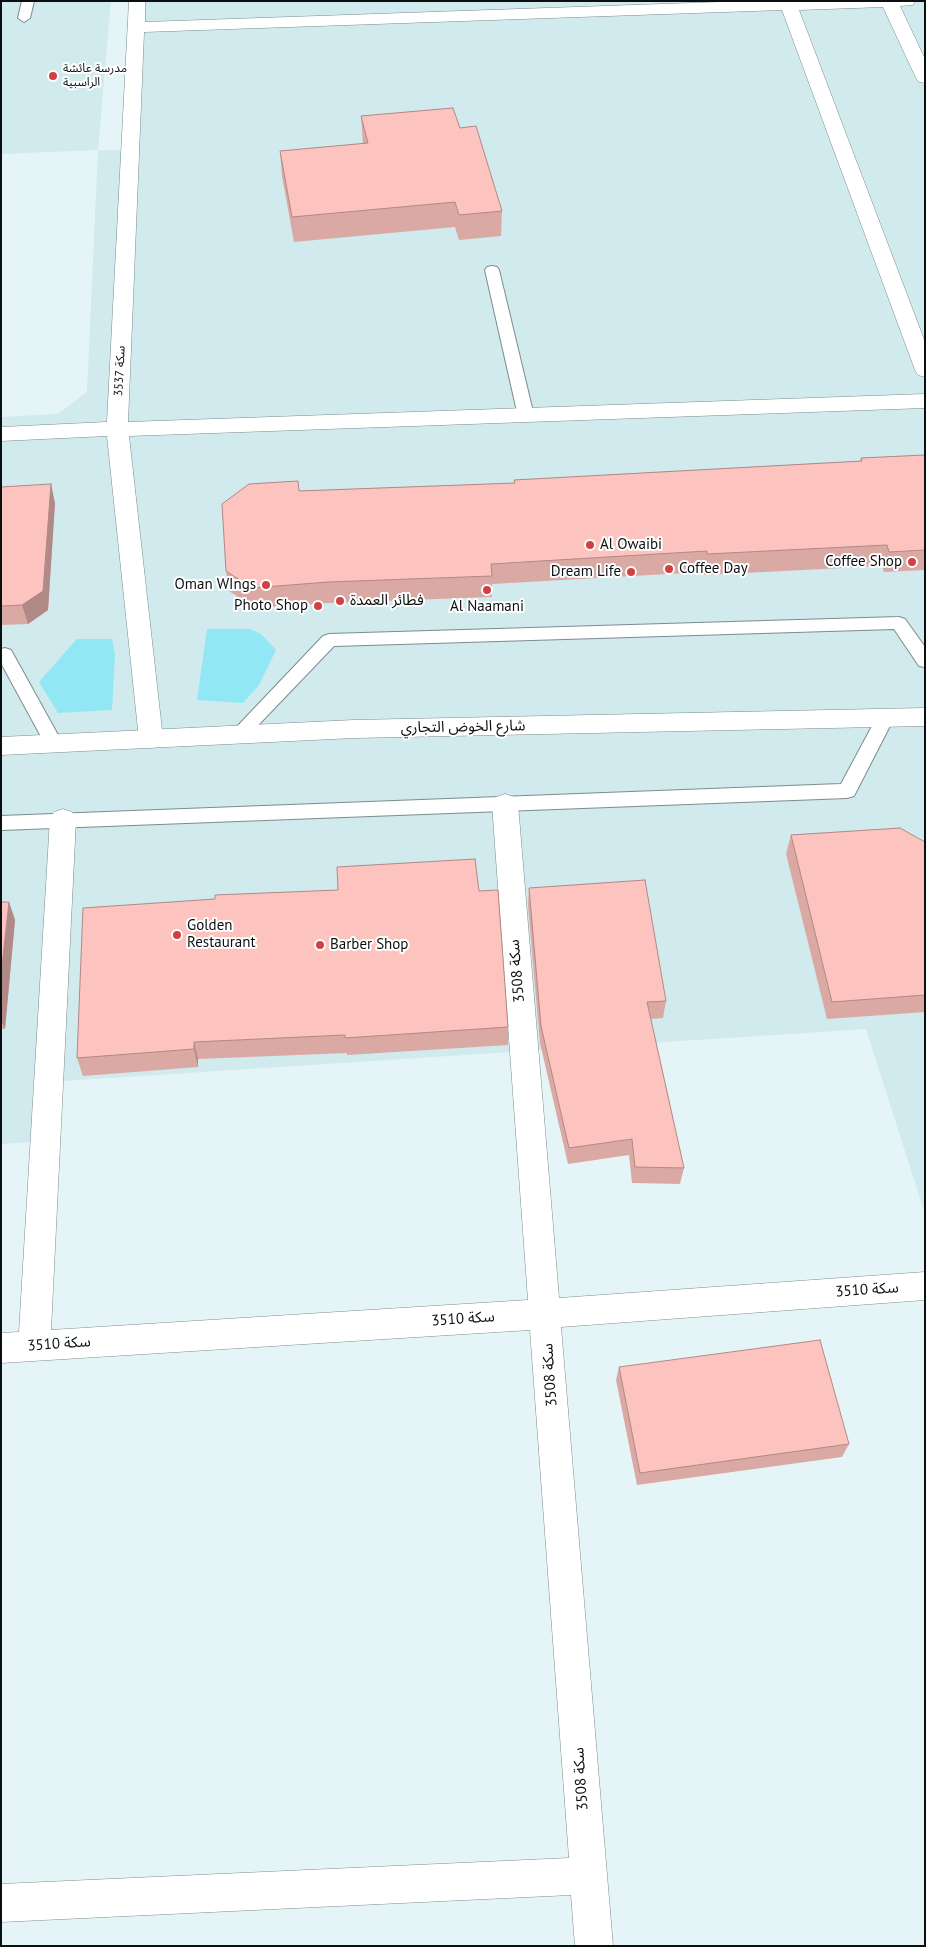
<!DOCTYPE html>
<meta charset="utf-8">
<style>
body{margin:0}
#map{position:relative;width:926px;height:1947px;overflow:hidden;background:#e5f5f7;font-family:"PT Sans",sans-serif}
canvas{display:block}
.frame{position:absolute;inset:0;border:2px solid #0a0f10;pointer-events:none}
</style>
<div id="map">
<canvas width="926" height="1947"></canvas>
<div class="frame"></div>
</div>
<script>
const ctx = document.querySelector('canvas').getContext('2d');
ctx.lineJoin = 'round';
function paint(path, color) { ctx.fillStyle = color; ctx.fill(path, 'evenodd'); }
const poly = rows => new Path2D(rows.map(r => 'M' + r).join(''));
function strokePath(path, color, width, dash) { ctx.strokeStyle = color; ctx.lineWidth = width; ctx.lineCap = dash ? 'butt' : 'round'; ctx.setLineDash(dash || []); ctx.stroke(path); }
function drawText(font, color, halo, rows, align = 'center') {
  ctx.font = font + ' "PT Sans","Noto Sans Arabic",sans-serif'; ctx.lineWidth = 4; ctx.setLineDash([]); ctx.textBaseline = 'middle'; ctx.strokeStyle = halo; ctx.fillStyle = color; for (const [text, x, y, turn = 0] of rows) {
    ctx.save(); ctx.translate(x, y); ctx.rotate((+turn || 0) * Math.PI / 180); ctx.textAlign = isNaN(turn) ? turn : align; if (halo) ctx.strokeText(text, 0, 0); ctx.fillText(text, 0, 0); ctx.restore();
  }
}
const built = poly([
 [1,1,111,1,98,150,130,151,137,1,925,1,925,1214,866,1029,33,1083,32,1142,1,1144,1,417,58,414,87,392,98,150,1,154]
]);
const green = poly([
 [207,629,250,629,261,634,276,650,259,685,243,703,197,700],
 [77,639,112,639,115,655,112,710,58,713,39,682]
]);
const lane = poly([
 [22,1,34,1,30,18,24,22,18,18,22,1],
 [492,266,497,267,499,270,534,416,532,420,526,421,520,420,518,416,485,270,487,267,492,266],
 [899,617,905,619,925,647,925,667,919,666,894,629,334,646,244,740,238,742,232,740,229,735,323,636,329,634,899,617],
 [5,648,11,650,63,744,60,749,54,751,48,749,45,744,1,663,1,649,5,648],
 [885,711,891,713,894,718,854,796,847,798,1,830,1,816,841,784,879,713,885,711]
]);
const street = poly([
 [129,1,145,1,145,22,748,1,915,1,913,5,900,6,925,59,925,83,919,82,916,78,883,7,799,10,925,342,925,377,918,375,915,370,782,10,144,32,128,422,925,394,925,408,129,436,163,739,160,746,151,748,142,746,139,739,107,436,1,441,1,427,107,422,129,1],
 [505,794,514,797,518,804,559,1298,925,1272,925,1300,561,1327,613,1946,575,1946,571,1895,1,1922,1,1884,569,1858,530,1330,1,1363,1,1333,19,1332,50,819,54,812,63,809,72,812,76,819,51,1330,528,1300,492,804,496,797,505,794]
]);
const secondary = poly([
 [925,708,925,726,354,738,1,755,1,737,354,720,925,708]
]);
const wall = poly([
 [361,116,460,128,502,211,501,236,459,240,455,227,294,242,282,176,280,151,363,144],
 [925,455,925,570,884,572,882,566,704,575,703,572,492,584,492,597,330,603,255,608,229,591,226,571,299,491,514,483,514,480,860,461,861,458],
 [1,487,55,503,48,610,28,624,1,625],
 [791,835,925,842,925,1012,827,1019,786,854],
 [529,888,666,1001,663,1018,651,1019,684,1168,680,1184,632,1183,629,1155,568,1164,540,1043,528,906],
 [479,891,508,1027,508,1045,347,1055,347,1053,198,1059,198,1067,83,1076,77,1058],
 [1,902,9,902,15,920,5,1029,1,1029],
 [619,1367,849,1444,842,1457,637,1485,616,1380]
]);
const shadedWall = poly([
 [51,484,55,503,48,610,28,624,22,605],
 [9,902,15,920,5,1029,1,1020,1,975],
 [194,1042,198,1059,198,1067,194,1049]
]);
const building = poly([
 [453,108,460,128,476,126,502,211,459,215,455,202,292,217,280,151,368,143,361,116,453,108],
 [925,455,925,550,889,552,887,545,707,554,707,551,491,564,492,576,328,582,252,588,226,571,222,504,249,484,298,481,299,491,515,483,514,480,862,461,861,458,925,455],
 [51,484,43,591,22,605,1,606,1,487,51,484],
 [900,828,925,842,925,995,832,1002,791,835,900,828],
 [475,859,479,891,498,890,508,1027,345,1038,345,1035,194,1042,194,1049,77,1058,83,908,215,899,215,895,338,890,337,867,475,859],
 [645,880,666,1001,647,1002,684,1168,635,1167,632,1139,569,1148,541,1026,529,888,645,880],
 [1,902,9,902,1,975,1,902],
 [820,1340,849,1444,640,1473,619,1367,820,1340]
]);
const markers = [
 [53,76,5,"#d14144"],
 [590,545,5,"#d14144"],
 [912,562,5,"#d14144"],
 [669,569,5,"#d14144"],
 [631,572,5,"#d14144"],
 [266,585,5,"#d14144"],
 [487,590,5,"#d14144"],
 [340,601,5,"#d14144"],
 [318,606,5,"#d14144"],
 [177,935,5,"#d14144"],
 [320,945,5,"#d14144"]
];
const farPoinames = [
 ["مدرسة عائشة",63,69],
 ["الراسبية",63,83]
];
const farStreetnames = [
 ["سكة 3537",120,371,-87]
];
const poiNames = [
 ["Al Owaibi",600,545],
 ["Coffee Shop",902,562,"right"],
 ["Coffee Day",679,569],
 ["Dream Life",621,572,"right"],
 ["Oman WIngs",256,585,"right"],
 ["فطائر العمدة",350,601],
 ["Photo Shop",308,606,"right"],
 ["Al Naamani",487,607,"center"],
 ["Golden",187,926],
 ["Restaurant",187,943],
 ["Barber Shop",330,945]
];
const streetNames = [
 ["شارع الخوض التجاري",463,727,-1],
 ["سكة 3508",517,971,-95],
 ["سكة 3510",867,1290,-4],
 ["سكة 3510",463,1319,-4],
 ["سكة 3510",59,1344,-4],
 ["سكة 3508",550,1375,-94],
 ["سكة 3508",581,1779,-94]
];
paint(built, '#d0eaee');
paint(green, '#91e8f4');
strokePath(lane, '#7d8c8e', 2);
strokePath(street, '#7d8c8e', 1);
strokePath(secondary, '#7d8c8e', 1);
paint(lane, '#fff');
paint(street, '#fff');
paint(secondary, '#fff');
paint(wall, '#daa9a4');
paint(shadedWall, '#b18986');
paint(building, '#fdc4bf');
strokePath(building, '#b18986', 1);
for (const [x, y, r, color] of markers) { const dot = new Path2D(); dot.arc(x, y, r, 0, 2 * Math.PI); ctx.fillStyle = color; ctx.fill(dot); strokePath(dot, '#fff', 2); }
drawText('12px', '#0a0f10', '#fff', farPoinames, 'left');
drawText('12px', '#0a0f10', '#fff', farStreetnames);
drawText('15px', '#0a0f10', '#fff', poiNames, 'left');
drawText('15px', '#0a0f10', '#fff', streetNames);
</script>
